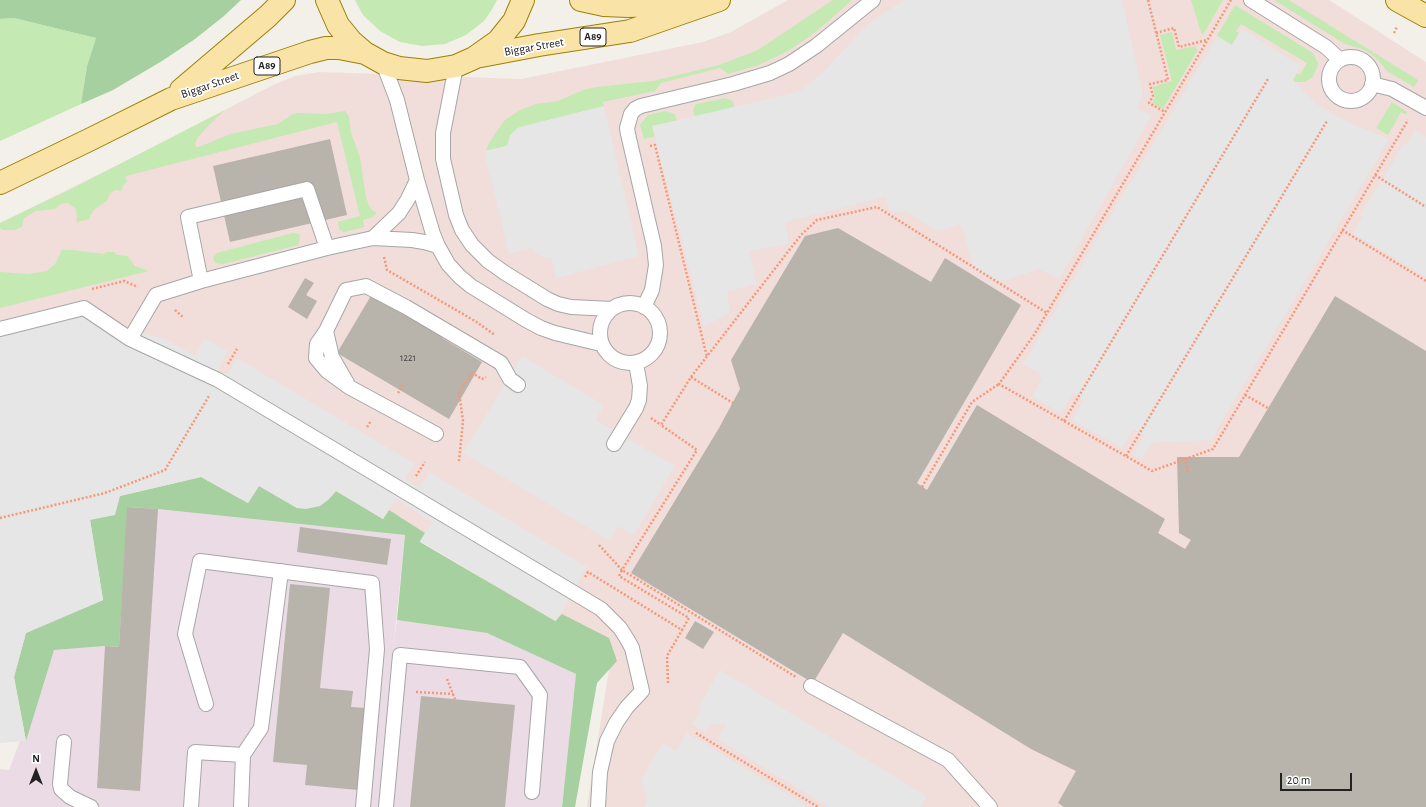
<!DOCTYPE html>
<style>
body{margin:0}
#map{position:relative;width:1426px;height:807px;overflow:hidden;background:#f2f0e9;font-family:"Alegreya Sans",sans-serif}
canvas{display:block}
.north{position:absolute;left:16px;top:751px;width:40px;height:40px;-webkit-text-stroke:3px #fff;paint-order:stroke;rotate:0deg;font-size:11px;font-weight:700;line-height:16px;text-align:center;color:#222}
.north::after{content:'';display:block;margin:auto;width:14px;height:18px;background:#222;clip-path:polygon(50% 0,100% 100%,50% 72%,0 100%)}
.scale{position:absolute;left:1280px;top:773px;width:72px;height:18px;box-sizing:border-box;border:2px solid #222;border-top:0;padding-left:5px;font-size:12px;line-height:14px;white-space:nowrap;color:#222;-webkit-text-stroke:3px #fff;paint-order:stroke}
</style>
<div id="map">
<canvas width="1426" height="807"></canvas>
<div class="north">N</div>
<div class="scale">20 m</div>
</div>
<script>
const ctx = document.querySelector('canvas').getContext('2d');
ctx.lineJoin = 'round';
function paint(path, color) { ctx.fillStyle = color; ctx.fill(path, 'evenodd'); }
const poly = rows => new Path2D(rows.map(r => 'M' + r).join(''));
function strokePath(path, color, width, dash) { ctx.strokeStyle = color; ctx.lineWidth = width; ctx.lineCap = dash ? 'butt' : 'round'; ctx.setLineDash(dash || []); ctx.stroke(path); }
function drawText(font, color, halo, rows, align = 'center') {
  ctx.font = font + ' "Alegreya Sans",sans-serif'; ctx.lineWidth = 3.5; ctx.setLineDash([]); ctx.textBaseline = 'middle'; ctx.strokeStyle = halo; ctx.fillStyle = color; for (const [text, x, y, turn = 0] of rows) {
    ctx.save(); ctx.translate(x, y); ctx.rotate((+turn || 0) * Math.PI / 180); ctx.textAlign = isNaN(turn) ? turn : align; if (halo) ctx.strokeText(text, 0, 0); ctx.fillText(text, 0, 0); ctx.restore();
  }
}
const commercial = poly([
 [788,0,1329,0,1426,62,1426,807,587,807,610,663,412,532,128,507,0,743,0,223,136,156,273,85,295,76,319,72,521,79,703,42,731,32]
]);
const industrial = poly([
 [127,507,158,509,405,535,393,649,397,620,487,633,576,674,562,807,0,807,0,769,9,770,54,650,105,646,119,647]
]);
const grass = poly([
 [355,0,497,0,491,11,484,21,466,35,445,44,422,46,400,42,380,31,363,15],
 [833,0,852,0,817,31,803,41,788,51,759,65,728,74,720,68,661,83,655,91,603,102,604,106,520,127,512,133,510,136,507,146,486,151,489,143,505,120,520,110,536,104,558,101,583,90,597,87,653,81,719,65,758,50],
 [1191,0,1223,0,1204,33,1202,35],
 [1274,0,1289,0,1418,80,1414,87,1387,71,1378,60,1371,54,1362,49,1345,44],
 [1235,5,1313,53,1318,63,1317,68,1312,78,1304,82,1296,82,1292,80,1296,73,1300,75,1307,63,1241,24,1236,31,1239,33,1232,45,1217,36],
 [14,18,96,38,87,66,81,104,0,141,0,19],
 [1172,32,1176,50,1196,46,1197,51,1163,109,1152,103,1155,97,1153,87,1172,81,1160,35],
 [725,98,733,101,735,112,695,120,693,110,696,104],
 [1392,102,1407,112,1406,115,1401,112,1388,135,1376,128],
 [225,110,209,125,198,137,195,144,196,147,199,147,230,134,278,124,291,115,298,113,326,114,345,111,349,117,351,133,360,157,366,197,369,206,372,210,377,213,371,218,363,220,364,227,345,232,343,232,339,229,338,222,360,216,337,122,126,176,127,182,124,184,121,191,116,190,110,193,107,201,105,202,94,210,90,216,90,219,76,222,77,217,76,209,68,203,61,204,55,209,36,211,24,218,22,227,14,230,3,230,0,228,0,223,71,189],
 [665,111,675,114,678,124,659,135,644,139,640,125,648,115],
 [293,233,299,234,300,238,298,245,223,264,215,263,213,257,217,253],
 [62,250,72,250,104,254,107,252,114,252,117,255,127,256,135,266,149,271,0,308,0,272,28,274,47,271,55,264]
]);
const forest = poly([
 [0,0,241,0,224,16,195,39,162,61,113,90,81,104,87,66,96,38,14,18,0,19],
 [201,477,248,503,259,486,297,508,328,500,336,491,383,519,389,510,425,533,420,542,555,621,562,614,609,638,617,661,597,683,575,807,562,807,576,674,487,633,397,620,405,535,158,509,128,507,119,647,105,646,54,650,26,741,14,677,26,633,103,600,90,519,120,496]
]);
const parking = poly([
 [904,0,1122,0,1143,94,1137,109,1152,115,1059,279,1039,269,1000,282,974,269,961,224,937,231,907,212,890,211,885,197,785,222,789,244,749,251,757,284,727,291,730,312,704,327,652,126,798,92,823,72,869,23],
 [1242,29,1301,66,1293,80,1315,103,1345,121,1389,139,1211,440,1162,442,1153,443,1147,449,1141,460,1133,455,1144,435,1133,429,1122,448,1072,420,1084,400,1073,393,1061,413,1032,396,1042,379,1040,377,1040,373,1023,364,1217,36,1232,45],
 [604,106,639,256,556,278,551,257,547,258,538,255,531,248,509,254,484,151,507,146,510,136,516,129,520,127],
 [1415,130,1426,137,1426,277,1353,233,1362,218,1361,214,1404,144,1407,144],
 [83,309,120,325,167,340,195,356,205,338,228,352,218,370,227,375,237,358,415,464,405,478,419,488,429,472,587,567,556,621,420,541,432,522,396,499,383,519,336,491,328,500,320,506,306,509,297,508,259,486,248,503,201,477,120,496,115,515,90,520,103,600,26,633,14,677,26,741,0,743,0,329],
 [522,356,604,405,596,420,675,466,634,535,618,526,610,541,463,453],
 [720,670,925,795,926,799,921,807,828,807,718,739,726,726,724,724,714,723,711,725,705,732,692,724,701,710,698,707],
 [687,733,808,807,645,807,647,802,641,780,663,743,676,751]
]);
const building = poly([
 [330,139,347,215,230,242,213,166],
 [838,228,931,282,945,258,1021,305,917,483,927,490,977,405,1165,519,1158,533,1185,549,1191,540,1179,533,1177,457,1239,457,1335,296,1426,351,1426,807,1064,807,1058,803,1076,771,1031,749,843,633,813,683,631,573,719,428,740,389,731,360,805,236],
 [305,278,314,283,306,295,317,301,307,319,288,307],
 [372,294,447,329,442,338,482,362,449,419,337,353],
 [127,507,158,509,140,791,97,788,105,646,119,647],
 [300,527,391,539,387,565,297,552],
 [290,584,330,588,320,688,353,691,351,707,366,708,358,790,305,785,307,765,273,762],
 [695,621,714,632,703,649,685,638],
 [421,696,515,705,505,807,410,807]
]);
const path = poly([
 [1148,0,1168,80,1150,84,1153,96,1149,103,1165,112],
 [1231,0,1034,335,999,384,1152,471,1213,449,1408,120],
 [1156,33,1174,28,1179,47,1207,40],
 [1394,33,1397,27],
 [650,146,655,145,707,357],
 [1375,175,1426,207],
 [1342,230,1426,281],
 [384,257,387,270,475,321,495,335],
 [92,289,124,281,138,287],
 [175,310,184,318],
 [228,364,237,349],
 [691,377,733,403],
 [398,393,403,385],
 [1245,395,1268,408],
 [651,418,661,425],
 [1064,421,1268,79],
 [367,427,371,421],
 [1126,456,1327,121],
 [1185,458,1188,473],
 [459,461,463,421,459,392,472,373,482,379,486,377],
 [416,476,425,462],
 [922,487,972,402,999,384],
 [0,518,105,493,165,470,209,396],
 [599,545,622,570,697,450,661,425,691,377,801,235,817,220,877,207,1047,313],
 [585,577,588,572,682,630,689,618,619,576,622,570,796,677],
 [447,679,455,699],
 [668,683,667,656,682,630],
 [416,692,453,694],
 [696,733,818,807]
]);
const service = poly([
 [1251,0,1326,47,1340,60],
 '1329 79a22 22 0 1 1 44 0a22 22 0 1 1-44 0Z',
 [383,63,397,100,417,180,433,234,438,246,448,264,460,277,471,286,526,320,541,328,555,333,601,344],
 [456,66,443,133,443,159,456,215,462,230,472,245,488,261,505,273,547,299,558,304,571,307,612,309],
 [1372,84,1392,89,1426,108],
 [373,238,399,213,408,199,417,180],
 [201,281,188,217,307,189,327,248],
 '600 333a30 30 0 1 1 60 0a30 30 0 1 1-60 0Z',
 [644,307,652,290,656,265,654,246,628,134,627,128,631,114,635,109,641,106,733,84,770,73,789,64,816,46,873,0],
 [0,329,84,308,130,339,218,380,601,609,620,628,627,639,632,648,642,691,627,707,616,723,607,741,600,772,598,807],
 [326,331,332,357,347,383],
 [130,339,156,295,201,281,327,248,373,238,412,240,424,242,438,246],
 [436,434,349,387,327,371,316,358,317,344,326,331,346,290,366,286,406,307,501,363,510,379,518,385],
 [614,444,636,408,639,400,640,386,636,363],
 [811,686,948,760,990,807],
 [206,704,185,634,200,561,372,583,377,649,363,807],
 [64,742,60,784,61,789,70,797,91,807],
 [191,807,195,752,243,755],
 [241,807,243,755,261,728,281,571],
 [386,807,400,655,520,667,540,695,532,792]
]);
const primary = poly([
 [327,0,338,25,351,41,365,53,383,63,399,68,427,71,456,66,474,58,498,41,514,21,523,0],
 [581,0,604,5,628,6,688,4],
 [1397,0,1426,16],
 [481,56,539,45,630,31,719,0],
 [181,90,268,16,284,0],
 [0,183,91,139,171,99,310,52,326,48,339,48,365,53]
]);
const numberNames = [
 ["1221",408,358]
];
const shields = [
 [593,37,26],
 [267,66,26]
];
const shieldNames = [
 ["A89",593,37],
 ["A89",267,66]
];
const streetNames = [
 ["Biggar Street",534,47,-10],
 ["Biggar Street",210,85,-19]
];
paint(commercial, '#f1deda');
paint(industrial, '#ebdbe5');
paint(grass, '#c4e9b2');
paint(forest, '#a6d09f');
paint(parking, '#e6e6e6');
paint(building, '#b8b3ab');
strokePath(service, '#a6a6a6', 16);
strokePath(primary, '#9b8204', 24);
strokePath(path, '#f69876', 2.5, [2, 2]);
strokePath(service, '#fff', 14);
strokePath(primary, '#fae3a6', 22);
drawText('10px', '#484644', null, numberNames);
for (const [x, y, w] of shields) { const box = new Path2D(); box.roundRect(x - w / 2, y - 9, w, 18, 3); ctx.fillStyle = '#fff'; ctx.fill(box); strokePath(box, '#222', 1); }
drawText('bold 11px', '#222', null, shieldNames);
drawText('12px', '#222', '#fff', streetNames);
</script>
